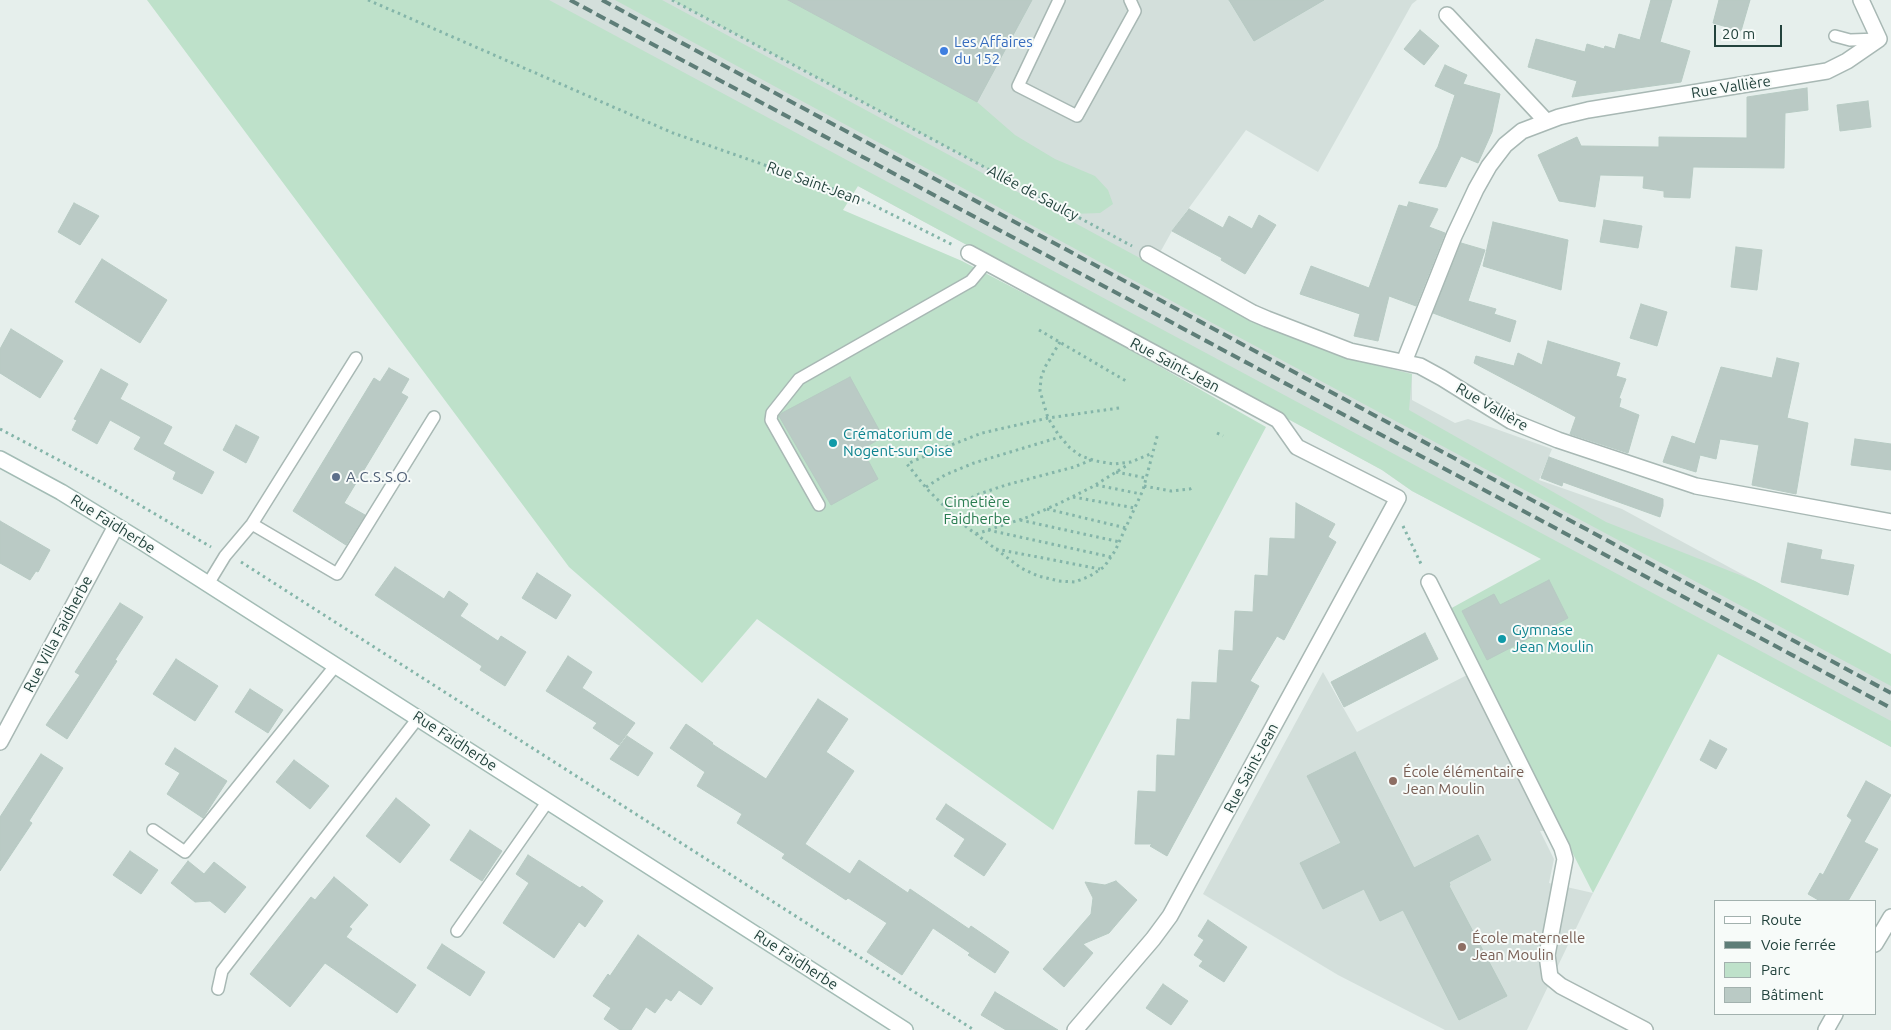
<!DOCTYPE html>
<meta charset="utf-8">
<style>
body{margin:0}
#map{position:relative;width:1891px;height:1030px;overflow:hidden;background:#e6efec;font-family:Ubuntu,sans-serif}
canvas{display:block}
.legend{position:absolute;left:1714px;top:900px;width:162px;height:115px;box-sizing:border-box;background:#f7fbf9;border:1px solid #a2b1ae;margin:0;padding:6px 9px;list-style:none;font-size:15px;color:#23433d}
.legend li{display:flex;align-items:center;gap:10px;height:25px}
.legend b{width:25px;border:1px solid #a2b1ae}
.scale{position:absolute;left:1714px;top:25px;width:68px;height:22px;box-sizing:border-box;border:2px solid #23433d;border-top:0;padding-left:6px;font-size:15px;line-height:18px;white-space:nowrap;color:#23433d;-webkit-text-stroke:4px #f7fbf9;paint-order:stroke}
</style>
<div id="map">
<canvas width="1891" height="1030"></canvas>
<ul class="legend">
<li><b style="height:6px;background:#fff"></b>Route</li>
<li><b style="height:6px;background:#5e7e78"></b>Voie ferrée</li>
<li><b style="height:14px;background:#bee1ca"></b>Parc</li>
<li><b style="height:14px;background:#bacac5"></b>Bâtiment</li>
</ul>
<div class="scale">20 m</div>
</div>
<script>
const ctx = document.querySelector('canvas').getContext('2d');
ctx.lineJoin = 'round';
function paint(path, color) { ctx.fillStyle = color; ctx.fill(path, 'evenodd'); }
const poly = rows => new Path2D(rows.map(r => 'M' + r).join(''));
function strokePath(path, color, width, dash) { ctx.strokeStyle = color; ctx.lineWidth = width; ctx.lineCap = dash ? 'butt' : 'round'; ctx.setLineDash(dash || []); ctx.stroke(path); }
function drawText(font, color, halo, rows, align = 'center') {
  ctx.font = font + ' Ubuntu,sans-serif'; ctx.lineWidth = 4; ctx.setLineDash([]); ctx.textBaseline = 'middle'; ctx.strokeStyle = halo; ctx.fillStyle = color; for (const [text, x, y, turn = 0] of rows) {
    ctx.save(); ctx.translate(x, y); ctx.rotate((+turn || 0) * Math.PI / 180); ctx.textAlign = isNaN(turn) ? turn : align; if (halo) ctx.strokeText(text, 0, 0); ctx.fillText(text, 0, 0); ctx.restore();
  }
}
const built = poly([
 [514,0,1417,0,1412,4,1318,172,1246,130,1172,231,1153,265,1304,341,1370,364,1412,374,1412,400,1455,423,1468,419,1552,449,1539,480,1622,509,1891,655,1891,747,1492,532,1412,491,1382,470,1283,416],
 [1323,672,1357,732,1467,675,1546,831,1540,831,1554,859,1549,883,1593,893,1527,1030,1445,1030,1338,975,1203,894]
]);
const green = poly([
 [147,0,549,0,1891,721,1891,747,1718,654,1593,893,1448,610,1541,559,1412,491,1382,470,858,186,843,210,962,261,1106,336,1266,427,1053,830,757,619,702,683,569,567],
 [615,0,662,0,1225,304,1304,341,1370,364,1412,374,1409,410,1606,522,1755,581,1891,654,1891,686,1218,326],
 [672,0,788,0,977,102,1015,135,1055,159,1095,176,1108,190,1113,204,1100,213,1072,214]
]);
const building = poly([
 [788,0,1032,0,977,102,788,0],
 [1229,0,1324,0,1254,41,1229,0],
 [1651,0,1672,0,1660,42,1690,51,1681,82,1572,97,1577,81,1528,67,1536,39,1585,52,1587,44,1604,49,1605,46,1615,49,1619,34,1640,40,1651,0],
 [1719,0,1750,0,1741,31,1713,23,1719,0],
 [1420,30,1439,46,1424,65,1404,49,1420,30],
 [1445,65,1467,75,1463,84,1500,94,1492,132,1478,163,1461,156,1446,187,1419,183,1438,147,1455,95,1435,86,1445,65],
 [1807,88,1808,110,1785,113,1784,168,1693,167,1690,198,1664,197,1664,191,1643,188,1644,176,1600,175,1595,207,1559,201,1538,155,1577,137,1581,146,1659,147,1659,137,1747,138,1747,97,1807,88],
 [1868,101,1871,127,1840,131,1837,105,1868,101],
 [1409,202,1438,209,1429,227,1445,233,1416,306,1389,296,1378,341,1354,336,1360,314,1300,294,1311,266,1369,288,1399,205,1407,207,1409,202],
 [74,203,99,216,80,245,58,232,74,203],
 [1189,209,1223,228,1229,216,1252,229,1259,215,1276,225,1245,274,1221,260,1222,258,1172,231,1189,209],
 [1604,220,1642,226,1638,248,1600,242,1604,220],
 [1493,222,1568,240,1561,290,1483,266,1493,222],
 [1461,243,1485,250,1468,301,1496,309,1494,314,1516,321,1510,342,1433,313,1461,243],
 [1736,247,1762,250,1757,290,1731,287,1736,247],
 [102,259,167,300,140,343,75,302,102,259],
 [1641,304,1667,312,1657,346,1630,338,1641,304],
 [11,329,63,361,40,398,0,373,0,349,11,329],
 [1548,341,1620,363,1616,376,1626,379,1619,398,1621,399,1619,407,1639,415,1628,453,1570,434,1576,417,1474,363,1476,356,1514,366,1518,353,1542,365,1548,341],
 [1777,358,1799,363,1787,418,1808,423,1796,494,1752,485,1759,445,1720,439,1716,459,1700,455,1696,472,1663,462,1672,436,1695,444,1721,367,1772,378,1777,358],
 [389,368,409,379,401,393,408,397,344,503,365,515,346,545,293,511,374,378,380,382,389,368],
 [101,369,128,384,120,399,172,427,163,444,214,472,202,494,173,479,176,472,134,449,141,437,110,420,97,444,72,430,77,420,74,419,101,369],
 [850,377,883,437,862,449,878,479,831,505,779,416,782,413,850,377],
 [236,425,259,437,246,463,223,450,236,425],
 [1855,439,1891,444,1891,470,1851,465,1855,439],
 [1549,457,1663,499,1663,506,1660,517,1563,482,1562,486,1541,478,1549,457],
 [1296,503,1335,524,1328,537,1336,542,1284,640,1277,636,1250,681,1259,686,1167,856,1150,846,1152,844,1135,844,1138,791,1156,792,1157,755,1175,756,1177,719,1190,720,1192,682,1217,683,1219,650,1233,651,1235,611,1253,612,1255,575,1268,576,1270,538,1295,539,1296,503],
 [0,521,50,550,38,572,36,571,30,580,0,563,0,521],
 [1788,543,1822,550,1820,559,1854,565,1848,595,1781,582,1788,543],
 [395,567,444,599,449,591,468,604,460,616,498,641,501,636,526,652,505,686,480,670,482,666,375,595,395,567],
 [537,573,571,595,556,619,522,598,537,573],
 [1549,580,1568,618,1487,660,1462,611,1494,594,1500,605,1549,580],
 [120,603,143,617,115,660,117,661,67,739,46,725,80,675,75,672,120,603],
 [1425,633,1438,659,1344,707,1331,682,1425,633],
 [568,656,592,672,582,688,635,723,619,745,593,728,597,723,546,691,568,656],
 [176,659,218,686,195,721,153,694,176,659],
 [250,689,283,710,268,733,235,712,250,689],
 [818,699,848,719,826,752,854,771,805,844,850,874,859,860,908,893,910,889,969,929,971,926,1009,952,995,973,968,955,970,953,933,928,902,975,867,952,887,923,848,898,846,900,782,858,785,854,737,823,742,814,697,786,705,772,670,748,686,724,713,743,712,744,766,779,818,699],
 [627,736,653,753,638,776,610,759,627,736],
 [1710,740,1727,749,1716,769,1700,760,1710,740],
 [175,748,227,781,203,818,167,794,180,773,165,764,175,748],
 [1355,752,1414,868,1478,835,1491,860,1449,882,1450,885,1449,886,1507,996,1459,1020,1403,910,1380,921,1364,889,1323,909,1300,863,1341,843,1307,776,1355,752],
 [41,754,63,768,29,821,32,823,0,871,0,817,41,754],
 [294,760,329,786,310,809,276,782,294,760],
 [1866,781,1891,795,1864,842,1878,849,1848,901,1820,901,1808,894,1820,873,1823,875,1852,820,1847,816,1866,781],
 [396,798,430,825,400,863,366,836,396,798],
 [946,804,1006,844,984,876,954,856,965,839,936,819,946,804],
 [470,830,502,851,482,881,450,860,470,830],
 [130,851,158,870,141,894,113,875,130,851],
 [528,855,580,888,582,886,603,901,585,927,579,922,554,958,503,923,529,883,516,874,528,855],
 [188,861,204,874,214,862,246,887,225,913,210,901,195,902,171,883,188,861],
 [334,877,368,905,349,927,352,929,346,937,416,985,397,1013,325,963,290,1007,250,974,311,897,315,900,334,877],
 [1116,881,1137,900,1109,933,1083,944,1093,953,1064,987,1043,969,1091,914,1093,898,1085,882,1105,885,1116,881],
 [1208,920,1247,947,1224,982,1199,966,1203,961,1194,955,1204,940,1198,936,1208,920],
 [638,935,713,988,701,1005,679,990,671,1001,666,998,655,1013,646,1007,631,1030,620,1030,604,1019,611,1008,593,996,608,974,610,976,638,935],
 [442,944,485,972,470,996,427,968,442,944],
 [1163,984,1188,1001,1171,1025,1146,1008,1163,984],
 [995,992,1058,1030,1006,1030,981,1015,995,992]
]);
const path = poly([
 [368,0,673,133,859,198,953,245],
 [672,0,1132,246],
 [1039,330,1126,381],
 [1060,342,1045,367,1041,378,1040,391,1048,418,1058,434,1070,448,1081,456,1096,461,1114,464,1131,462,1153,453],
 [1119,408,1048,418,982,433,941,449,907,464,927,489,960,522,1021,568,1038,576,1059,581,1075,582,1090,576,1104,567,1115,551,1143,490,1158,433],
 [0,429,106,485,211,547],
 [1217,433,1223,436],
 [1116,472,1146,478],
 [1096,485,1141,494],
 [1144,486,1171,491,1190,489,1194,487],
 [926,487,945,475,974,463,1060,437],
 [1073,497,1135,508],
 [948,509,979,494,1006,485,1074,467,1091,460],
 [1047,509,1126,528],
 [1020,520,1120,542],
 [1403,526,1422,566],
 [988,530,1111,557],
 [976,534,1028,517,1058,504,1092,487,1129,464],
 [996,549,1100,569],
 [241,562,974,1030]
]);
const lane = poly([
 [1059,0,1018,86,1077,116,1135,11,1130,0],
 [1835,36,1850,40,1879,39],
 [819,505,771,420,772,413,799,379,971,281,986,263],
 [252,524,337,574,434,417],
 [208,584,225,556,252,524,356,358],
 [153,830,185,852,336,665],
 [457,931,548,801],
 [218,989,222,971,418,718]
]);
const street = poly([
 [1861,0,1879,39],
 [1447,15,1546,121],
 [969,253,1278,420,1297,447,1398,498,1170,916,1153,939,1075,1030],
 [1148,254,1253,313,1267,319,1350,351,1420,366,1442,378,1511,421,1558,440,1696,486,1891,522],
 [1404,362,1454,236,1476,189,1489,166,1505,145,1522,131,1559,117,1588,110,1827,71,1847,61,1879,39],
 [1429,582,1562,848,1565,859,1547,955,1550,977,1561,986,1645,1030],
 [0,742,116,526],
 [1875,944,1891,917],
 [1826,1030,1835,1014]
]);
const secondary = poly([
 [0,459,61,492,144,543,905,1030]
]);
const rail = poly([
 [570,0,1891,708],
 [602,0,1891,693]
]);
const markers = [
 [944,51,5,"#3f7fe0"],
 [833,443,5,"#0f9aa8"],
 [336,477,5,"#5c6f8a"],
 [1502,639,5,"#0f9aa8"],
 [1393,781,5,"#8d6e63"],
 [1462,947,5,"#8d6e63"]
];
const shopNames = [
 ["Les Affaires",954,42],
 ["du 152",954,59]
];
const streetNames = [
 ["Rue Vallière",1731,87,-9],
 ["Rue Saint-Jean",814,183,20],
 ["Allée de Saulcy",1033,193,28],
 ["Rue Saint-Jean",1175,365,28],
 ["Rue Vallière",1492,407,30],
 ["Rue Faidherbe",113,524,32],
 ["Rue Villa Faidherbe",58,634,-62],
 ["Rue Faidherbe",455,741,33],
 ["Rue Saint-Jean",1251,768,-62],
 ["Rue Faidherbe",796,960,33]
];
const cultureNames = [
 ["Crématorium de",843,434],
 ["Nogent-sur-Oise",843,451],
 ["Gymnase",1512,630],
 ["Jean Moulin",1512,647]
];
const serviceNames = [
 ["A.C.S.S.O.",346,477]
];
const parkNames = [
 ["Cimetière",977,502],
 ["Faidherbe",977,519]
];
const educationNames = [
 ["École élémentaire",1403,772],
 ["Jean Moulin",1403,789],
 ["École maternelle",1472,938],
 ["Jean Moulin",1472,955]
];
paint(built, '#d3dfdb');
paint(green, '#bee1ca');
paint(building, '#bacac5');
strokePath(building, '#b7cac3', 1);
strokePath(lane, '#a8b8b4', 14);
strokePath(street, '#a8b8b4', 18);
strokePath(secondary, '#a3bcb5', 18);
strokePath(path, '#84b5a9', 3, [2.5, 4]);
strokePath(lane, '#fff', 11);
strokePath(street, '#fff', 15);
strokePath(secondary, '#fff', 15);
strokePath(rail, '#5e7e78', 4, [10, 5]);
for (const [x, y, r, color] of markers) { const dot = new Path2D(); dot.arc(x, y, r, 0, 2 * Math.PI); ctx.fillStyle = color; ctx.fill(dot); strokePath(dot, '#f7fbf9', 2); }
drawText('15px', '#366cbe', '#f7fbf9', shopNames, 'left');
drawText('15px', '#23433d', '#f7fbf9', streetNames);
drawText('15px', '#0d838f', '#f7fbf9', cultureNames, 'left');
drawText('15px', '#4e5e75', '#f7fbf9', serviceNames, 'left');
drawText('15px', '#2a7d51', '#f7fbf9', parkNames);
drawText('15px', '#785e54', '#f7fbf9', educationNames, 'left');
</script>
